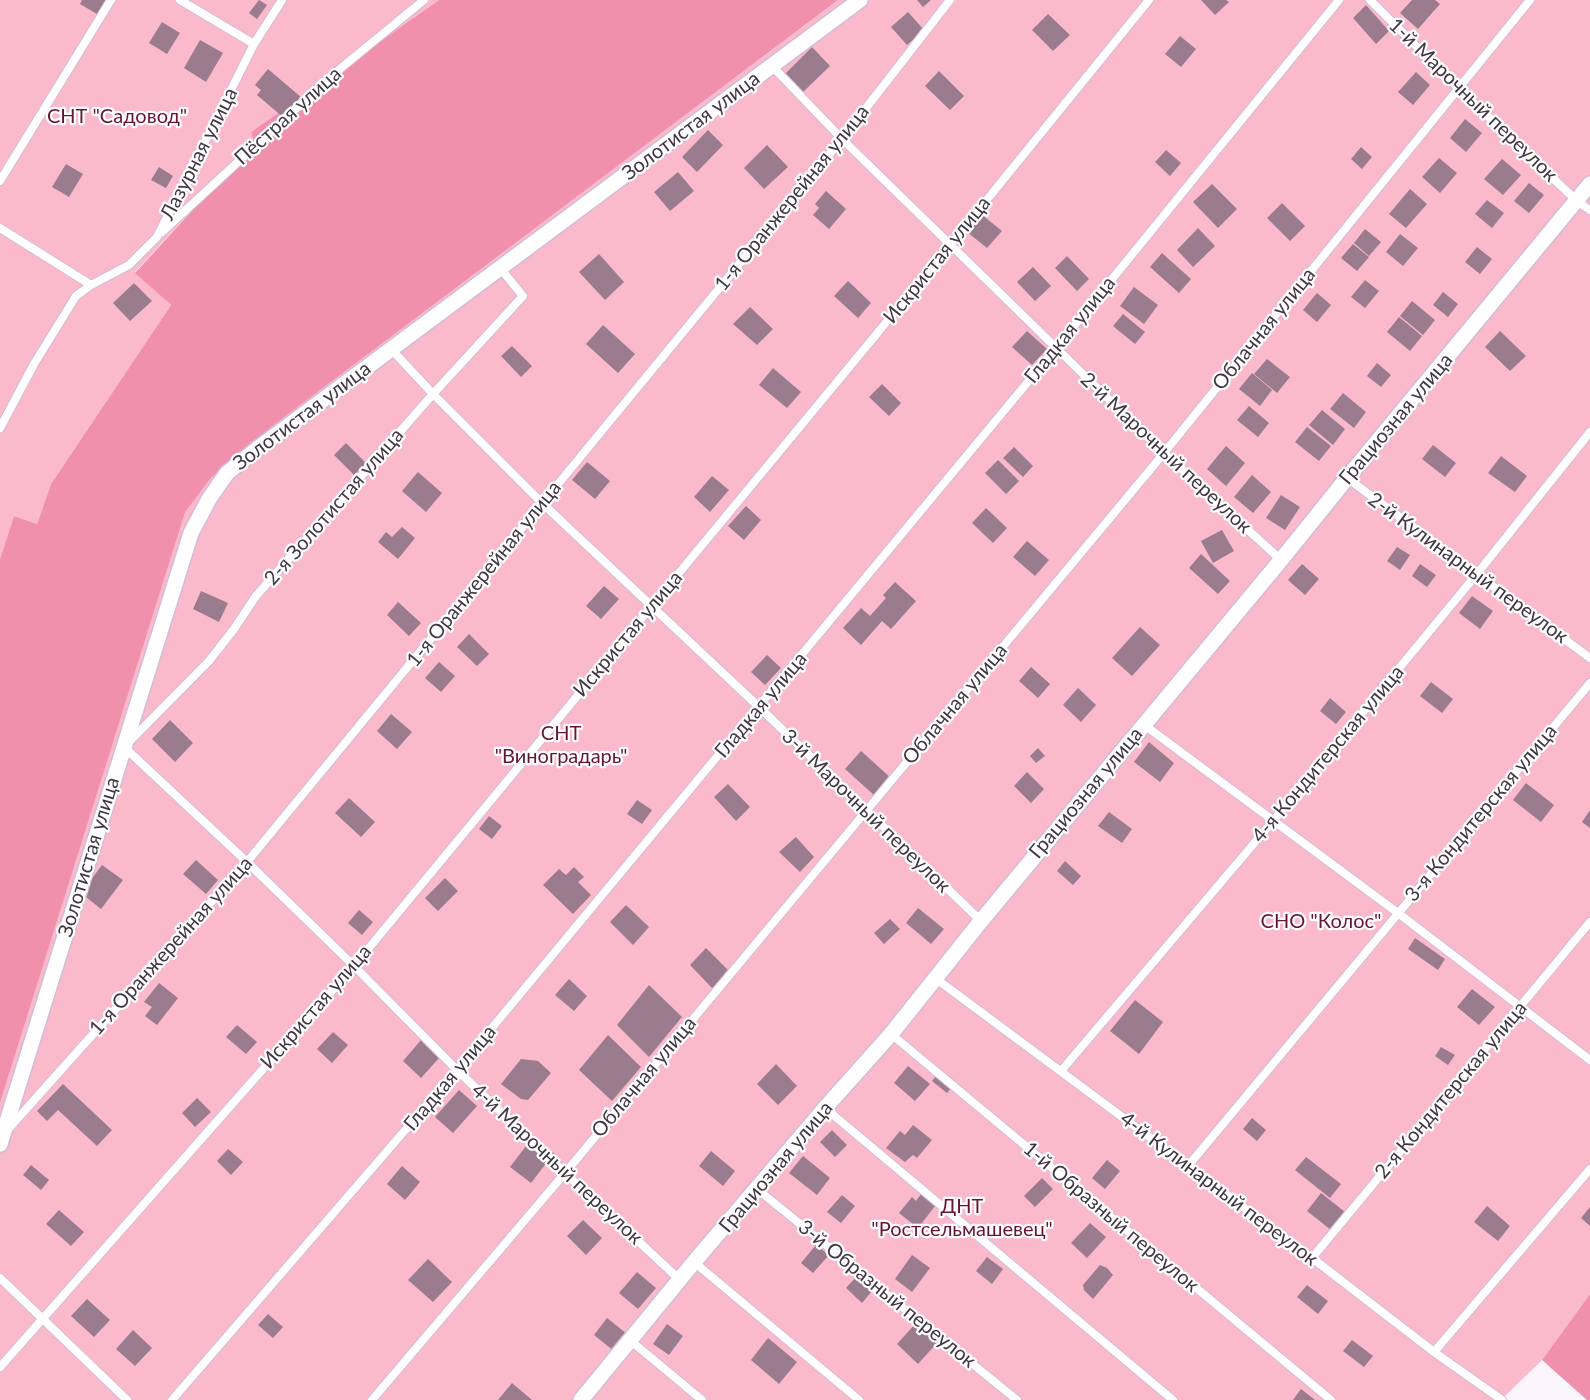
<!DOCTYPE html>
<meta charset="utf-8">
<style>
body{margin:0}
canvas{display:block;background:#fbf6fc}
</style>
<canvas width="1590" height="1400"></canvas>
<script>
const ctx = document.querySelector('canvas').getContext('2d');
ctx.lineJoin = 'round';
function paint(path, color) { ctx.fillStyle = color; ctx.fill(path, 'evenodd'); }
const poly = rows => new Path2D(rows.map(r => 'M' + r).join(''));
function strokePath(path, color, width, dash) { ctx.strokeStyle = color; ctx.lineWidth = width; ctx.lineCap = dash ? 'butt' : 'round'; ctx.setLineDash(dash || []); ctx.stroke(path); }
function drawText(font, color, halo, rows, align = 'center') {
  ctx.font = font + ' Lato,sans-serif'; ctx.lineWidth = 4.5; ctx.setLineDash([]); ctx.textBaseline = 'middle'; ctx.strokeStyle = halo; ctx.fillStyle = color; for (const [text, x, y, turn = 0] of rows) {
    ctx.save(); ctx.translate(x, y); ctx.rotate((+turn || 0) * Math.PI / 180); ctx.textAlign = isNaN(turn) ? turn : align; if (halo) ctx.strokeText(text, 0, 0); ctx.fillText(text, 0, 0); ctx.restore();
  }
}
const green = poly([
 [0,0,439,0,251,132,254,143,135,272,171,305,51,484,37,524,14,516,0,559],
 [838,0,1590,0,1590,1294,1542,1360,1504,1397,1508,1400,0,1400,0,1103,184,512,211,478,270,428]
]);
const forest = poly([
 [439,0,838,0,270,428,211,478,185,512,0,1103,0,559,14,516,37,524,51,484,171,305,135,273,254,143,251,132],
 [1590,1294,1590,1400,1587,1400,1542,1360]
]);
const building = poly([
 [82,0,106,0,97,14,80,4],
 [259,0,267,5,257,19,249,13],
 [917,0,931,0,923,7],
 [1201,0,1226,0,1229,2,1215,15],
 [1412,0,1435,0,1440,4,1418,29,1400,13],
 [1366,5,1389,31,1376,44,1353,18],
 [908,12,924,30,907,45,891,27],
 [1048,14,1070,35,1053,51,1032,30],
 [162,22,180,33,167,54,149,43],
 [1180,36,1196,49,1181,67,1165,54],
 [200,40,223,53,206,82,184,68],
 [812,47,830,66,803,92,785,74],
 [268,69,302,98,284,118,257,95,261,90,255,85],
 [939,71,964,96,950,110,925,86],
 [1416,72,1430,85,1413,105,1398,92],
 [1465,119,1482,133,1466,152,1450,138],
 [708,130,723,145,697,172,682,157],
 [767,145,788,167,764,189,744,168],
 [1361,147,1372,157,1362,169,1351,159],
 [1166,150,1181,163,1170,176,1155,162],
 [1439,158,1457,173,1440,193,1422,177],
 [1502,159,1521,175,1503,195,1484,179],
 [66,164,83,174,69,197,52,187],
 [159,167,173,176,166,188,151,180],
 [678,172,694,191,670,211,654,192],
 [1529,183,1544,195,1529,213,1514,201],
 [1212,184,1237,209,1218,228,1193,202],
 [1410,189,1427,204,1406,228,1389,214],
 [826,191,846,209,829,229,813,215,819,208,815,204],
 [1487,200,1504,213,1492,228,1475,214],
 [1282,203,1305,226,1290,241,1267,218],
 [981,214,1002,231,987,248,967,232],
 [1198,228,1215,246,1193,267,1177,250],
 [1365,229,1381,242,1369,256,1354,243],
 [1400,234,1418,248,1403,266,1386,252],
 [1353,244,1369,257,1357,271,1341,258],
 [1477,247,1492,259,1480,274,1465,262],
 [1162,253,1191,279,1179,293,1150,267],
 [599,254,624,282,605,300,579,272],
 [1067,256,1089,279,1077,291,1055,268],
 [1033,267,1051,286,1035,301,1017,282],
 [1365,280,1379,291,1365,308,1351,297],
 [848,281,871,303,858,318,834,296],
 [134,283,152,301,130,321,113,303],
 [1134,287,1158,305,1144,324,1120,306],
 [1443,292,1458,304,1448,317,1433,305],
 [1317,293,1331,305,1317,322,1303,310],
 [1412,301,1435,320,1423,335,1400,316],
 [750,307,773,329,757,345,733,324],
 [1123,314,1145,332,1135,344,1113,326],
 [1399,317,1422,336,1410,351,1387,332],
 [603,325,635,354,618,373,586,344],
 [1027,331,1047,349,1032,365,1012,347],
 [1500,331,1526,356,1510,371,1485,347],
 [512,346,532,366,521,377,501,356],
 [1267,359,1290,377,1277,393,1254,374],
 [1377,363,1391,375,1381,387,1367,376],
 [773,368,801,392,787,408,759,385],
 [1252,373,1272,390,1260,406,1239,389],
 [882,384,901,403,889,416,869,397],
 [1343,393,1366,412,1354,428,1330,409],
 [1249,406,1269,423,1258,437,1237,420],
 [1322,410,1345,429,1333,445,1309,425],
 [1307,427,1331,446,1319,461,1295,442],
 [346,443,366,463,354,475,334,455],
 [1433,445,1456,463,1445,477,1422,459],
 [1226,446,1245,463,1226,486,1207,469],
 [1014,447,1033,466,1023,477,1003,458],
 [1501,456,1527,476,1515,492,1488,473],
 [998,460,1019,481,1006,494,985,473],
 [587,462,610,481,595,499,572,480],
 [418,472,442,493,426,512,402,491],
 [1252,475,1271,492,1253,513,1234,497],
 [712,476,729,490,710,512,694,497],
 [1281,495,1300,507,1285,530,1266,518],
 [746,506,761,520,744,540,728,526],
 [986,508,1007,528,993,543,972,523],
 [402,527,415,538,398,559,378,542,386,532,392,537],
 [1222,530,1234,551,1213,563,1201,541],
 [1027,541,1049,560,1035,576,1013,557],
 [1397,547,1410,555,1400,570,1387,561],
 [1201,554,1230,581,1218,594,1189,568],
 [1302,564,1319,579,1305,595,1288,580],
 [1420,564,1436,575,1427,587,1412,576],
 [895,582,916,601,891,629,882,621,861,645,843,628,861,608,870,616,886,598,883,595],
 [604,586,619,599,601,619,586,606],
 [201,591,228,603,219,622,193,609],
 [1472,596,1493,611,1480,629,1459,613],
 [398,602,421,623,409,636,387,615],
 [1140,627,1160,645,1132,676,1112,658],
 [469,634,489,654,477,666,457,647],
 [767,655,781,668,765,685,751,672],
 [439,662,455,676,441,692,425,678],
 [1031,667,1050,684,1038,698,1019,681],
 [1431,682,1453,699,1442,713,1420,696],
 [1078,688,1096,705,1081,722,1063,705],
 [1330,698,1346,712,1336,724,1320,711],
 [391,714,412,732,397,749,377,731],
 [170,720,193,743,175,762,152,739],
 [1149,742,1174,763,1160,782,1134,762],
 [1038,748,1045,756,1036,763,1030,756],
 [861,751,891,778,875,796,845,769],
 [1027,772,1044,789,1031,803,1014,786],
 [1526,783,1554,805,1541,822,1513,800],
 [728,784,750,807,736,821,714,797],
 [349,798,375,822,361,837,335,813],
 [637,800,652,810,642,824,627,814],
 [1590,810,1590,828,1582,822],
 [1109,812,1132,829,1122,843,1098,826],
 [489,816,502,826,492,839,479,829],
 [796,837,814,857,800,872,779,852],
 [196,860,218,880,206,894,183,874],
 [1065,861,1081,876,1073,885,1057,871],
 [102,865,123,880,101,909,81,893],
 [574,867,584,877,578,882,591,895,573,914,543,885,559,869,566,875],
 [445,878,458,891,438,911,425,898],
 [626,905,649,927,633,945,610,922],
 [918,908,944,929,931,944,906,923],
 [359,910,373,922,362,935,348,923],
 [890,919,900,929,884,944,874,933],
 [1415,938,1445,959,1438,970,1408,949],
 [706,948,729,971,712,988,690,965],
 [569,979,587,996,574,1011,555,995],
 [159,983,178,998,157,1025,145,1016,152,1007,144,1002],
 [649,985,682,1017,649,1057,617,1025],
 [1472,989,1495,1007,1479,1025,1457,1007],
 [1135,1000,1163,1022,1139,1054,1110,1031],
 [237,1025,257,1042,246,1054,226,1037],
 [333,1032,348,1045,332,1063,317,1049],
 [608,1035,641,1067,612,1101,579,1070],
 [421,1040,440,1057,421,1078,403,1061],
 [1441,1047,1455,1055,1448,1065,1435,1056],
 [521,1059,538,1061,551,1073,528,1100,521,1099,501,1084],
 [776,1064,797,1086,778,1105,757,1084],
 [908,1066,930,1084,915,1101,894,1083],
 [941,1070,956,1082,947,1093,932,1081],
 [63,1084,112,1130,97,1146,58,1110,47,1121,37,1111],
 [459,1090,477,1106,453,1133,435,1117],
 [197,1098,211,1112,195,1127,182,1113],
 [1252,1118,1266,1130,1257,1141,1243,1129],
 [913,1125,932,1140,917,1158,913,1155,905,1162,886,1148,900,1131,905,1135],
 [832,1130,847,1145,835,1157,820,1142],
 [533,1137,554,1153,531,1183,510,1167],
 [228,1149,243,1162,231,1175,217,1161],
 [711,1151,735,1171,723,1186,699,1166],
 [803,1156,830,1178,817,1195,789,1173],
 [1306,1157,1341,1184,1330,1198,1295,1170],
 [1107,1160,1120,1171,1105,1189,1092,1178],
 [31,1165,49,1180,41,1190,23,1175],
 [402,1166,420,1182,405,1200,387,1184],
 [1042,1178,1053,1189,1035,1207,1024,1196],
 [1321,1193,1345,1212,1331,1230,1307,1211],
 [921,1194,935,1206,918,1228,899,1213,912,1197,916,1201],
 [842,1195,855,1206,841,1223,827,1212],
 [1487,1206,1510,1226,1498,1241,1474,1222],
 [1590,1207,1590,1226,1581,1218],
 [59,1210,84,1232,71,1246,46,1224],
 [583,1220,602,1238,586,1255,567,1236],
 [1090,1223,1106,1237,1087,1258,1071,1243],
 [816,1245,829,1255,813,1273,801,1263],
 [912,1255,930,1268,912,1292,895,1279],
 [987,1257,1003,1269,992,1284,976,1271],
 [428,1259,452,1282,433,1302,408,1280],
 [1100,1265,1107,1268,1113,1275,1093,1299,1084,1290,1083,1285],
 [637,1272,656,1288,638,1309,619,1293],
 [856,1277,872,1291,862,1303,846,1288],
 [1307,1285,1328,1301,1318,1314,1297,1297],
 [87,1299,110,1320,94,1337,71,1316],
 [268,1314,283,1327,273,1338,258,1325],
 [607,1318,627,1334,614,1351,594,1335],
 [916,1323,937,1343,918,1364,897,1344],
 [667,1324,683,1336,669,1355,653,1344],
 [133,1330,152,1348,135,1366,116,1349],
 [768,1338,797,1362,779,1384,751,1360],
 [1352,1340,1373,1356,1364,1367,1343,1351],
 [512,1383,532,1400,498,1400],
 [1301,1389,1315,1400,1293,1400]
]);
const service = poly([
 [180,0,254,44],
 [1370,0,1459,89,1577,201,1590,210],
 [772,66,842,139,1164,453,1281,560],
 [0,181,111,0],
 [0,228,91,285],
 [162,232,330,77,424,0],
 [500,268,523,296,433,394,256,596,234,629,209,661,124,747,247,862,354,966,457,1070,565,1173,680,1280],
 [391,349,433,394,542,503,759,707,981,921],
 [0,428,34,364,76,296,91,285,129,265,157,237,254,44,282,0],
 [1347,478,1590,658],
 [1143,724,1398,913,1590,1060],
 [935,978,1312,1258,1434,1352,1502,1400],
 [891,1034,1331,1400],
 [1061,1071,1273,821,1476,575,1590,432],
 [825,1108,1173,1400],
 [10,1127,247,862,842,139,950,0],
 [1188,1166,1590,683],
 [757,1189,1017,1400],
 [1312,1258,1590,922],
 [694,1262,859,1400],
 [0,1278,127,1400],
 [631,1341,702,1400],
 [1434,1352,1590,1169],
 [0,1367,354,966,951,244,1149,0],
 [172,1400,457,1070,1056,348,1339,0],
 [372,1400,565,1173,1164,453,1530,0]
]);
const minor = poly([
 [0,1144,191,533,209,499,227,473,257,449,860,0],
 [581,1400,694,1262,825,1108,891,1034,981,921,1281,560,1347,478,1590,184]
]);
const streetNames = [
 ["1-й Марочный переулок",1473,100,44],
 ["Пёстрая улица",288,116,-42],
 ["Золотистая улица",691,126,-37],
 ["Лазурная улица",199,154,-63],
 ["1-я Оранжерейная улица",792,198,-51],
 ["Искристая улица",937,260,-51],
 ["Облачная улица",1264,329,-51],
 ["Гладкая улица",1070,330,-51],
 ["Золотистая улица",302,416,-37],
 ["Грациозная улица",1396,419,-50],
 ["2-й Марочный переулок",1166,453,43],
 ["2-я Золотистая улица",334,507,-49],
 ["2-й Кулинарный переулок",1468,568,36],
 ["1-я Оранжерейная улица",484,574,-51],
 ["Искристая улица",628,634,-50],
 ["Облачная улица",955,704,-50],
 ["Гладкая улица",761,705,-50],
 ["4-я Кондитерская улица",1328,754,-50],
 ["Грациозная улица",1086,793,-50],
 ["3-й Марочный переулок",866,811,44],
 ["3-я Кондитерская улица",1481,813,-50],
 ["Золотистая улица",89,857,-73],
 ["1-я Оранжерейная улица",171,946,-48],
 ["Искристая улица",316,1007,-49],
 ["Облачная улица",644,1077,-50],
 ["Гладкая улица",450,1078,-50],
 ["2-я Кондитерская улица",1451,1090,-50],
 ["4-й Марочный переулок",557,1164,43],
 ["Грациозная улица",776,1167,-50],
 ["4-й Кулинарный переулок",1219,1189,37],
 ["1-й Образный переулок",1111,1217,40],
 ["3-й Образный переулок",887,1294,39]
];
const parkNames = [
 ["СНТ \"Садовод\"",117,117],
 ["СНТ",561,734],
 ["\"Виноградарь\"",561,757],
 ["СНО \"Колос\"",1321,922],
 ["ДНТ",962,1207],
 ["\"Ростсельмашевец\"",962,1230]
];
paint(green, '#fabacc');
paint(forest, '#f090ad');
paint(building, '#9b7c8f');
strokePath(service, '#d4bbd7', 10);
strokePath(minor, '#d4bbd7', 18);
strokePath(service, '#fff', 8);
strokePath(minor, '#fff', 15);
drawText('20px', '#403642', '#fff', streetNames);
drawText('20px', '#671336', '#fff', parkNames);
</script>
